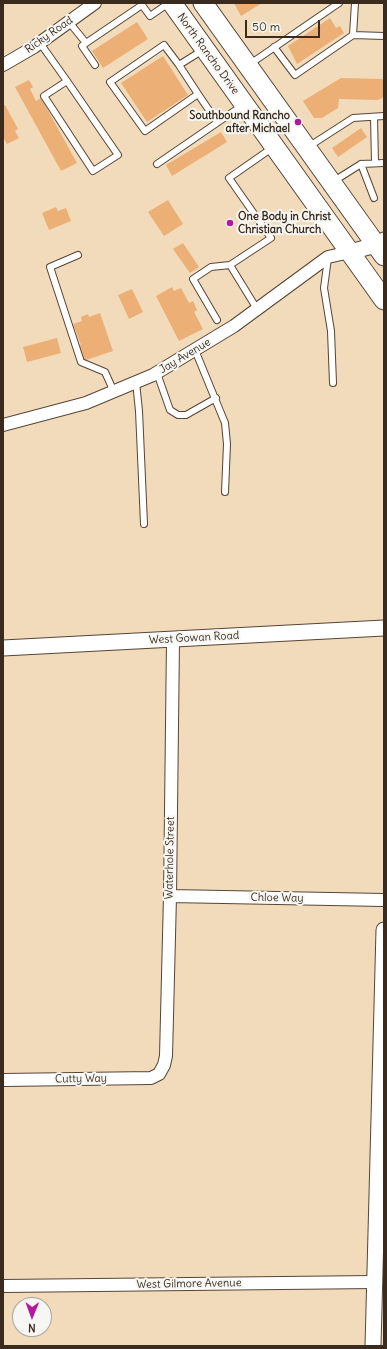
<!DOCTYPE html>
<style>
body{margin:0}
#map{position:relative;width:387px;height:1349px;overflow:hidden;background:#f2dbbb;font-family:Delius,sans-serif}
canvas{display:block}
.frame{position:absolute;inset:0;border:4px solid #3b2a1e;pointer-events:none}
.north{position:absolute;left:12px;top:1297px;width:40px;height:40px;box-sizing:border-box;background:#f6f6f2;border:1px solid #aba49d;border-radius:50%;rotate:181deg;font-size:11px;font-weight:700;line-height:16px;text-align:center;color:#3b2a1e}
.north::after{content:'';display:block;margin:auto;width:14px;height:18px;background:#b5179e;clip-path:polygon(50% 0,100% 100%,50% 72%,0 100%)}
.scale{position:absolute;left:245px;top:20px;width:75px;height:18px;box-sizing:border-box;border:2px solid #3b2a1e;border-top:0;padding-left:5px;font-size:12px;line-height:14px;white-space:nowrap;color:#3b2a1e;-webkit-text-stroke:3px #f6f6f2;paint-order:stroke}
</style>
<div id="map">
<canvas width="387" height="1349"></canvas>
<div class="frame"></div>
<div class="north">N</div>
<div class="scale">50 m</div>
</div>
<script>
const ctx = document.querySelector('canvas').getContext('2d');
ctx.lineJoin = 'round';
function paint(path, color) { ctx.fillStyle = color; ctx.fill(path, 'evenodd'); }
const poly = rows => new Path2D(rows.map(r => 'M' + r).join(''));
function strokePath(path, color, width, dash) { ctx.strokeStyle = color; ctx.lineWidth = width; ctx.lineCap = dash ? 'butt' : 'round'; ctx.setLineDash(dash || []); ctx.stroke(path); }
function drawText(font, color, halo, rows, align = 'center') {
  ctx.font = font + ' Delius,sans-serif'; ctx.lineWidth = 4; ctx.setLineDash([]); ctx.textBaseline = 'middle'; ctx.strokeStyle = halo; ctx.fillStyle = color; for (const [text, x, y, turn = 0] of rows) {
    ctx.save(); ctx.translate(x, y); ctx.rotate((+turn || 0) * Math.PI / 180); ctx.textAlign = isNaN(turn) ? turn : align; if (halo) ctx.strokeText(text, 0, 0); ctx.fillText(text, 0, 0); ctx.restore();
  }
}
const building = poly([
 [234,3,262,3,241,16],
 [330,18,336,28,340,26,344,33,297,64,288,46],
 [137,22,148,39,103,68,92,51],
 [163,56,188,95,147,122,121,83],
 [341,78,384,79,384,97,378,100,339,99,338,108,322,118,314,118,303,101],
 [29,80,33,87,30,89,36,101,41,98,77,163,61,171,15,87],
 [5,105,18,129,15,131,19,138,7,144,3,137,3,106],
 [361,128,367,137,338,157,332,148],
 [221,132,227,142,172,176,166,165],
 [168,200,183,224,164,236,148,212],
 [56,207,58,211,66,208,71,221,49,230,42,213],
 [183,243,199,267,190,273,173,249],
 [172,287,174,291,181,288,189,303,193,301,197,310,194,312,203,329,179,341,156,296],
 [132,289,143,312,129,319,118,295],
 [100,313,113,351,83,361,78,346,81,345,73,324,82,321,81,317,88,314,89,317],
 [57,338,61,353,27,362,23,347]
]);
const service = poly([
 [69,22,86,43,142,5,150,16,169,3],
 [353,35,384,36],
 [40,43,67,81,118,155,93,171,44,96,67,81],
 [86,43,82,46,95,65],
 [274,47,295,75,353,35,355,3],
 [203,50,179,65,164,45,110,82,145,131,198,94,217,122],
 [250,64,339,3],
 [179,65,198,94],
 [374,117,375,163],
 [308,147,353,118,384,116],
 [157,164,243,105],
 [361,164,384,163],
 [334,181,361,164,374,198],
 [78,255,50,267,81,362,105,372,114,392],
 [328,258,324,288,331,331,333,383],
 [230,265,257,309],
 [217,320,193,279,211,267,230,265,271,238,229,178,272,148],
 [195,350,225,423,227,444,225,492],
 [157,373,170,410,178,415,186,415,216,398],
 [136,382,139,411,144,524]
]);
const minor = poly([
 [3,65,34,47,95,3],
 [3,425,86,403,153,375,234,326,328,257,350,252],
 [170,896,384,900],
 [3,1080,151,1078,159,1074,164,1065,166,1056,170,896,173,640],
 [3,1286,375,1282]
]);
const tertiary = poly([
 [350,252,376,245,384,240],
 [3,648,384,628],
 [373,1346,384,930]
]);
const primary = poly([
 [172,3,384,300],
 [203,3,384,256]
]);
const markers = [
 [298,122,4,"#b5179e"],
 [230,223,4,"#b5179e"]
];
const streetNames = [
 ["Ricky Road",49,35,-35],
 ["North Rancho Drive",208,54,54],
 ["Jay Avenue",185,356,-31],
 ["West Gowan Road",194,638,-3],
 ["Waterhole Street",170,858,-89],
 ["Chloe Way",277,898,1],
 ["Cutty Way",81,1079,-1],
 ["West Gilmore Avenue",189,1284,-1]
];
const poiNames = [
 ["Southbound Rancho",290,116],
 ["after Michael",290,129],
 ["One Body in Christ",238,217,"left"],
 ["Christian Church",238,230,"left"]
];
paint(building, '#ecaf75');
strokePath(service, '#564536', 8);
strokePath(minor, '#564536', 14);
strokePath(tertiary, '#564536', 17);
strokePath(primary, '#564536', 21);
strokePath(service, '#fff', 6);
strokePath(minor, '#fff', 12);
strokePath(tertiary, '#fff', 15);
strokePath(primary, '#fff', 19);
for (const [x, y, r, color] of markers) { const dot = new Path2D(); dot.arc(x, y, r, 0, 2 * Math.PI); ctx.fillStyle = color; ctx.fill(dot); strokePath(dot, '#f6f6f2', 1.5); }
drawText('11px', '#3b2a1e', '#f6f6f2', streetNames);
drawText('bold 11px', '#3b2a1e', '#f6f6f2', poiNames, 'right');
</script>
